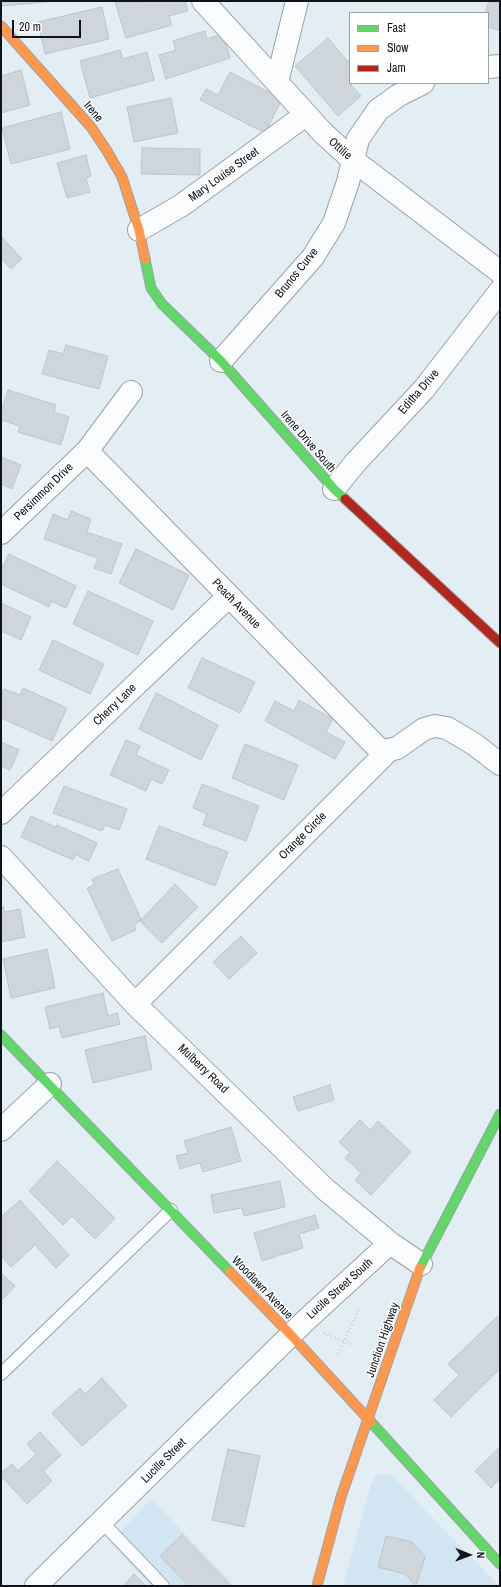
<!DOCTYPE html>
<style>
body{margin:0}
#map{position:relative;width:501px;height:1587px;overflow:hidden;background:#e3edf4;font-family:"Archivo Narrow",sans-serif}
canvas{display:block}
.frame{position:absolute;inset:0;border:2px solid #0e1419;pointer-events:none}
.legend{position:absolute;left:349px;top:12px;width:140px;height:72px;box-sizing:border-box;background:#fff;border:1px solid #9fa1a3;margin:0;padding:5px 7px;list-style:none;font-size:12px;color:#0e1419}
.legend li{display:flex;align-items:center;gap:8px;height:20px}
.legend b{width:20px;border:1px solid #9fa1a3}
.north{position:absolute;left:449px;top:1535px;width:40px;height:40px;-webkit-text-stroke:3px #fff;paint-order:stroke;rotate:91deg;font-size:11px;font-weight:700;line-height:16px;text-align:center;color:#0e1419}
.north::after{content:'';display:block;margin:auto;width:14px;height:18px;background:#0e1419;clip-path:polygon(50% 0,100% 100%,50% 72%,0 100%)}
.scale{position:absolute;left:12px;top:20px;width:69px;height:18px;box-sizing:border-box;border:2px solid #0e1419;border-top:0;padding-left:5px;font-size:12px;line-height:14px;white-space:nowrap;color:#0e1419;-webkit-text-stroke:3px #fff;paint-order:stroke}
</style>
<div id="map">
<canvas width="501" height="1587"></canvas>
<div class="frame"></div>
<ul class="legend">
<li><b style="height:5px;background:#63d668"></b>Fast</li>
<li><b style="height:5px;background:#ff974d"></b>Slow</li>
<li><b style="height:5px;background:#b3261e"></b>Jam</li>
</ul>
<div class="north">N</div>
<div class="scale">20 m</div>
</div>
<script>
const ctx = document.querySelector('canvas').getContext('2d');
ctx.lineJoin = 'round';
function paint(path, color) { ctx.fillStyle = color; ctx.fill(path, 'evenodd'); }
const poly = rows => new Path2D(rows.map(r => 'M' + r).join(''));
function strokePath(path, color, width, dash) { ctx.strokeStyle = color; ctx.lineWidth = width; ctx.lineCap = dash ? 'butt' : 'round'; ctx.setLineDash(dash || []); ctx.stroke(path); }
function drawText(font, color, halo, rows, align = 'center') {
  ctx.font = font + ' "Archivo Narrow",sans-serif'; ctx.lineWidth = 3; ctx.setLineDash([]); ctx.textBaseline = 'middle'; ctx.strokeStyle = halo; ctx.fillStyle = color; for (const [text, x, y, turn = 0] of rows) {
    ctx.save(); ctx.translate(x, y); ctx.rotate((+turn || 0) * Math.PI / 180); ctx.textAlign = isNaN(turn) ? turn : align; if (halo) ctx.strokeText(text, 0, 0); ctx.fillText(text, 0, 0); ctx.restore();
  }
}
const built = poly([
 [389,1473,499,1586,343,1586,371,1484,376,1476],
 [151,1499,235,1586,151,1586,110,1543]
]);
const building = poly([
 [1,1,58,1,1,6,1,1],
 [185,1,188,11,169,16,172,25,126,38,115,2,185,1],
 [489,1,500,1,500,31,488,27,488,13,485,13,489,1],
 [102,7,109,39,45,54,38,22,102,7],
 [205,31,207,39,223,34,230,58,166,79,159,55,176,50,173,41,205,31],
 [328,38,350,64,350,83,353,83,351,85,361,96,338,116,295,66,328,38],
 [120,50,123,59,147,52,154,80,90,98,80,61,120,50],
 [21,70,30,105,1,113,1,76,21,70],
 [230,72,282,99,265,133,200,100,206,89,218,95,230,72],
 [171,98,178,133,134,142,127,107,171,98],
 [61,112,70,149,11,164,2,128,61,112],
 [142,148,200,149,200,175,141,174,142,148],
 [86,155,91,176,86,178,90,192,67,198,57,163,86,155],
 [1,236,22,259,11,269,1,258,1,236],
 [66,345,108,356,99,389,42,374,49,350,63,354,66,345],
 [8,390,56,405,54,412,69,417,61,445,18,432,20,426,1,420,1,412,8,390],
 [1,457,21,465,12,489,1,484,1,457],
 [71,511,91,519,87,532,122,544,111,574,94,568,98,558,44,539,53,514,68,520,71,511],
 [136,549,189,575,173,610,119,583,136,549],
 [9,554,76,586,66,608,51,601,49,607,1,584,1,570,9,554],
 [88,591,153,621,138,655,73,624,88,591],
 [1,603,31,617,21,640,1,631,1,603],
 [53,640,104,664,90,694,39,670,53,640],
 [202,658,255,682,240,713,188,688,202,658],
 [23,688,67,708,52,741,1,718,1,696,4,689,20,695,23,688],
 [156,693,218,725,201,760,139,729,156,693],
 [299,700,333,719,326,732,345,742,335,759,265,721,275,701,294,711,299,700],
 [126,740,140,746,136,755,169,770,162,784,151,779,146,791,110,775,126,740],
 [1,742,19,750,10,770,1,766,1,742],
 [245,744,298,765,284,800,232,778,245,744],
 [202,784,259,806,246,841,203,825,207,814,193,808,202,784],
 [64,786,127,809,119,830,105,825,102,831,53,813,64,786],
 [31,816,56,827,57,825,97,843,89,861,76,855,73,860,21,837,31,816],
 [159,826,228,852,215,886,146,859,159,826],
 [118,869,141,919,134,926,136,930,112,941,87,888,94,885,92,879,118,869],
 [175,884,198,907,162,943,140,921,175,884],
 [1,907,4,907,4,912,20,909,25,937,1,942,1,907],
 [241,936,257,953,229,979,213,962,241,936],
 [47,949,55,988,11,998,3,959,47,949],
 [103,993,108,1016,117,1013,120,1024,62,1038,59,1026,50,1029,45,1007,103,993],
 [145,1036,152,1069,93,1083,85,1050,145,1036],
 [330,1085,334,1100,298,1111,293,1097,330,1085],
 [360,1120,370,1130,378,1121,411,1152,371,1195,355,1180,361,1173,345,1158,350,1152,339,1142,360,1120],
 [231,1127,241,1161,203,1172,200,1163,180,1169,176,1156,188,1153,184,1141,231,1127],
 [57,1161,115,1218,95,1239,72,1216,63,1225,29,1191,57,1161],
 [280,1181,285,1207,244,1216,242,1208,214,1213,211,1195,280,1181],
 [20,1200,69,1255,56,1268,35,1245,11,1267,1,1256,1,1217,20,1200],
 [315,1215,319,1228,299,1234,303,1248,262,1261,254,1233,315,1215],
 [1,1273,15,1286,1,1301,1,1273],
 [500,1314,500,1369,451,1417,434,1400,459,1375,448,1364,500,1314],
 [102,1378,127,1406,82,1446,52,1413,80,1388,85,1394,102,1378],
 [40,1432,61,1455,44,1471,52,1481,27,1504,1,1476,1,1473,12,1464,18,1471,36,1454,27,1444,40,1432],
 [500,1447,500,1479,491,1488,475,1471,500,1447],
 [228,1449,260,1456,244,1527,212,1520,228,1449],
 [182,1535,231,1586,189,1586,160,1556,182,1535],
 [386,1536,412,1542,425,1557,416,1586,405,1574,378,1567,386,1536],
 [134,1574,146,1586,123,1586,134,1574]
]);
const path = poly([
 [324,1333,352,1345],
 [338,1354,359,1309]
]);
const lane = poly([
 [1,1374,171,1210],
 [102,1522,163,1586]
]);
const street = poly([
 [203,1,324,134,353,160,500,272],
 [488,67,500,66],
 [277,82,297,1],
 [139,230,182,205,300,119,305,113],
 [221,361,313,257,334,223,348,182,358,139,378,110,399,95,423,83],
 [87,451,371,741,380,750,389,750],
 [334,489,356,462,424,389,500,291],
 [1,533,87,451,131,392],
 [1,813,228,597],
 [1,857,135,1004,325,1189,390,1243,421,1264],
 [135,1004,389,750,397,748,424,729,435,726,447,728,474,744,500,764],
 [1,1130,50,1084],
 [36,1586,305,1321,390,1243]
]);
const fast = poly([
 [145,259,151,288,162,304,221,361,334,489,345,499],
 [1,1035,230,1272],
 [420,1268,500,1114],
 [371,1422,500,1564]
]);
const slow = poly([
 [1,26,91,127,107,151,122,177,139,230,145,259],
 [230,1272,291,1335,371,1422],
 [317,1586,341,1497,420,1268]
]);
const jam = poly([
 [345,499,500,643]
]);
const streetNames = [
 ["Irene",93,112,50],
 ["Ottilie",340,149,41],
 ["Mary Louise Street",224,175,-36],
 ["Brunos Curve",297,273,-51],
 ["Editha Drive",419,392,-49],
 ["Irene Drive South",308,442,49],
 ["Persimmon Drive",44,492,-44],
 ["Peach Avenue",236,604,46],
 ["Cherry Lane",115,705,-44],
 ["Orange Circle",303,836,-45],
 ["Mulberry Road",203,1069,44],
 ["Woodlawn Avenue",262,1288,46],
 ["Lucile Street South",340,1289,-42],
 ["Junction Highway",383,1340,-71],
 ["Lucille Street",164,1461,-45]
];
paint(built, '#d2e5f2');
paint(building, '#ced5db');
strokePath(building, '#bdc5ca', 1);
strokePath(lane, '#9aa2a7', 14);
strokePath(street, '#9aa2a7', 24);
strokePath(fast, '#9aa2a7', 11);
strokePath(slow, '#9aa2a7', 11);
strokePath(jam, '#9aa2a7', 11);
strokePath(path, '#c7cbcd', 2.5, [1, 3]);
strokePath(lane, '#fbfcfd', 12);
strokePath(street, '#fbfcfd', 22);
strokePath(fast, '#63d668', 9);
strokePath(slow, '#ff974d', 9);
strokePath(jam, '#b3261e', 9);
drawText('12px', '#0e1419', '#fff', streetNames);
</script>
